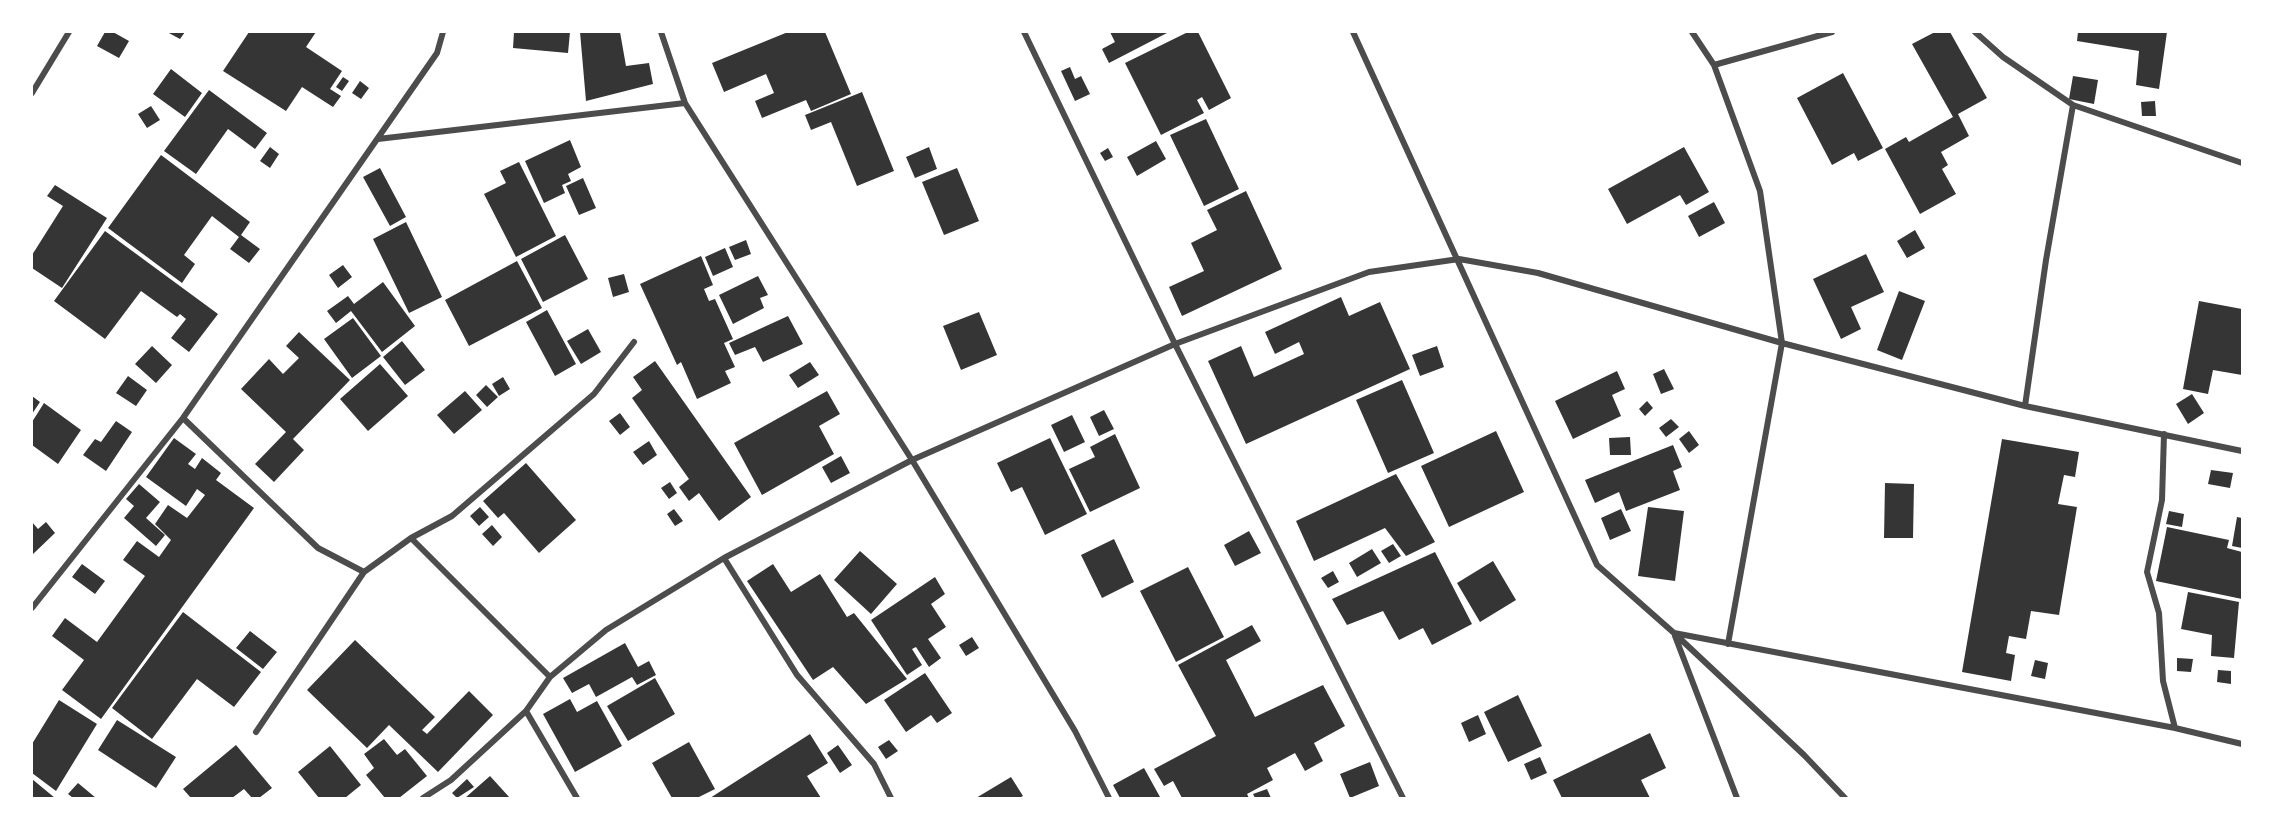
<!DOCTYPE html>
<style>
body{margin:0}
#map{position:relative;width:2274px;height:830px;overflow:hidden;background:#fff;font-family:"Roboto Condensed",sans-serif}
canvas{display:block}
.frame{position:absolute;inset:0;border:33px solid #fff;pointer-events:none}
</style>
<div id="map">
<canvas width="2274" height="830"></canvas>
<div class="frame"></div>
</div>
<script>
const ctx = document.querySelector('canvas').getContext('2d');
ctx.lineJoin = 'round';
function paint(path, color) { ctx.fillStyle = color; ctx.fill(path, 'evenodd'); }
const poly = rows => new Path2D(rows.map(r => 'M' + r).join(''));
function strokePath(path, color, width, dash) { ctx.strokeStyle = color; ctx.lineWidth = width; ctx.lineCap = dash ? 'butt' : 'round'; ctx.setLineDash(dash || []); ctx.stroke(path); }
const building = poly([
 [105,32,113,32,129,41,119,58,97,46],
 [167,32,185,32,180,39],
 [249,32,316,32,306,47,342,71,330,89,341,96,333,107,302,87,286,111,223,71],
 [514,32,570,32,568,53,513,48],
 [580,32,620,32,626,66,649,63,653,84,586,101],
 [788,32,825,32,851,94,811,111,806,100,762,118,755,101,774,93,766,74,724,92,712,63],
 [1110,32,1166,32,1167,33,1109,63,1102,49,1115,42],
 [1188,32,1198,32,1231,98,1209,110,1202,97,1197,100,1204,113,1161,135,1125,63],
 [1935,32,1950,32,1987,98,1958,114,1969,136,1941,152,1948,165,1942,169,1956,194,1920,214,1885,149,1906,137,1909,142,1953,117,1912,44],
 [2078,32,2167,32,2159,89,2136,85,2139,51,2077,41],
 [1070,67,1075,79,1081,76,1090,94,1075,101,1061,71],
 [171,69,202,93,185,117,153,94],
 [1843,73,1883,148,1858,161,1854,153,1832,165,1797,98],
 [2073,76,2098,80,2094,104,2069,99],
 [343,77,349,81,342,91,336,87],
 [360,81,369,88,361,99,352,93],
 [209,90,267,133,255,149,228,129,196,174,164,151],
 [862,92,894,171,857,186,831,122,811,130,805,115],
 [2155,101,2156,116,2142,116,2141,102],
 [151,106,160,120,147,128,138,114],
 [1206,119,1239,189,1204,206,1170,135],
 [570,140,581,167,568,174,571,181,562,185,565,193,544,203,525,161],
 [1156,141,1166,159,1137,176,1127,157],
 [270,147,279,154,270,168,260,161],
 [929,147,937,169,915,178,906,157],
 [1684,147,1709,192,1686,205,1680,195,1627,224,1608,189],
 [1108,148,1113,157,1105,161,1100,153],
 [161,155,250,222,241,235,260,249,249,263,230,249,239,237,212,216,184,255,195,264,182,283,108,228],
 [519,162,556,236,516,257,484,194,506,183,500,171],
 [380,168,406,217,390,226,363,177],
 [957,168,979,221,944,235,922,182],
 [583,178,596,208,579,215,566,186],
 [55,185,107,218,62,288,32,268,32,255,63,206,47,196],
 [1246,191,1282,269,1182,316,1169,287,1204,271,1191,243,1217,230,1207,210],
 [1714,202,1725,223,1699,237,1688,216],
 [406,222,442,297,409,313,373,239],
 [1915,230,1925,248,1907,258,1897,241],
 [105,231,218,314,189,352,171,338,186,319,180,314,177,317,141,291,105,339,54,301],
 [565,235,588,279,543,302,521,259],
 [746,240,751,254,735,260,729,247],
 [725,248,733,267,713,276,705,257],
 [1866,254,1884,292,1851,307,1861,329,1841,339,1813,279],
 [701,256,713,285,704,289,709,301,715,299,733,339,724,343,735,367,725,371,731,383,697,399,681,362,677,365,640,284],
 [517,261,542,308,469,346,445,300],
 [343,265,352,277,338,288,329,275],
 [624,274,629,292,613,297,608,278],
 [758,276,768,295,760,298,764,308,733,324,719,295],
 [383,282,415,326,382,352,351,311,336,323,327,311,348,296,354,304],
 [1899,291,1925,301,1902,360,1877,350],
 [1341,297,1349,316,1380,302,1410,369,1246,444,1208,361,1241,346,1254,377,1304,354,1299,342,1275,354,1265,332],
 [2199,301,2242,309,2242,375,2213,370,2208,394,2183,389],
 [547,310,576,364,555,376,526,322],
 [979,312,997,355,961,370,943,326],
 [788,316,803,344,763,362,755,347,735,355,729,343],
 [353,318,381,356,352,378,324,339],
 [588,329,601,352,581,364,567,341],
 [299,332,350,380,293,439,304,450,274,482,255,464,286,432,241,389,269,359,283,374,299,358,286,346],
 [402,341,425,370,405,385,383,357],
 [152,346,172,365,156,383,135,364],
 [1437,346,1444,367,1420,376,1412,355],
 [655,361,751,497,719,521,699,493,689,501,679,487,689,479,632,398,642,390,633,377],
 [810,362,819,375,798,388,789,375],
 [380,364,408,396,368,431,340,399],
 [1664,369,1674,389,1661,394,1653,374],
 [1617,371,1625,389,1612,395,1621,416,1573,439,1555,401],
 [128,376,147,390,136,406,116,393],
 [503,377,510,389,499,396,492,384],
 [1402,380,1434,453,1388,473,1356,400],
 [486,385,498,397,487,407,476,395],
 [465,391,482,410,454,434,437,415],
 [827,391,840,414,819,426,834,454,762,495,734,443],
 [2192,394,2204,413,2188,424,2176,404],
 [32,396,40,402,32,414],
 [1647,401,1653,408,1645,416,1639,409],
 [44,403,81,430,58,464,32,445,32,422],
 [1104,410,1114,429,1099,436,1090,417],
 [620,413,630,427,620,435,609,421],
 [1072,415,1085,442,1064,452,1051,425],
 [1671,419,1679,427,1666,437,1659,428],
 [116,421,132,432,106,471,83,455,95,439,101,442],
 [1496,431,1524,492,1449,527,1421,466],
 [1689,431,1699,445,1689,453,1679,439],
 [1115,434,1140,488,1090,512,1069,469,1095,457,1090,447],
 [1630,437,1631,455,1610,455,1609,438],
 [174,438,196,454,188,464,195,469,202,458,221,473,216,480,254,508,101,719,62,690,84,660,52,636,65,618,97,642,145,576,123,560,137,541,159,557,171,540,155,524,168,505,187,518,205,495,197,489,186,506,146,477],
 [1050,438,1087,514,1045,535,1022,487,1011,492,997,463],
 [2002,439,2079,452,2075,477,2064,475,2058,504,2077,507,2059,615,2031,611,2026,639,2009,636,2006,653,2015,655,2011,681,1962,672],
 [649,441,657,455,643,465,633,452],
 [1673,445,1682,467,1673,471,1680,490,1626,511,1619,492,1595,503,1585,480],
 [841,456,850,473,831,483,822,467],
 [526,463,576,520,539,553,504,513,498,518,483,501],
 [2211,470,2233,473,2230,488,2208,484],
 [1396,474,1435,542,1406,556,1385,528,1314,561,1296,521],
 [670,482,677,493,669,499,661,488],
 [1885,483,1914,484,1913,538,1884,538],
 [139,484,160,502,146,518,165,535,156,546,124,518,134,506,126,499],
 [480,507,489,517,479,526,470,516],
 [1648,507,1684,511,1675,581,1638,576],
 [674,509,683,521,675,526,667,514],
 [1621,509,1631,531,1610,540,1601,518],
 [2169,511,2184,514,2182,527,2166,524],
 [2237,517,2242,518,2242,548,2232,546],
 [32,522,38,529,46,522,55,533,32,555],
 [492,525,502,537,493,546,482,534],
 [2167,527,2229,540,2227,548,2242,552,2242,599,2156,581],
 [1249,531,1261,553,1235,566,1224,545],
 [1114,539,1134,582,1102,598,1081,555],
 [1393,544,1401,556,1389,563,1381,551],
 [1372,549,1381,563,1357,577,1349,563],
 [860,551,897,584,871,614,834,580],
 [1435,552,1472,624,1432,645,1423,628,1399,640,1383,611,1347,625,1332,599],
 [1493,561,1516,600,1480,622,1457,583],
 [82,564,105,581,95,594,72,577],
 [773,564,791,592,820,574,847,617,854,613,907,679,866,704,833,667,813,680,747,581],
 [1188,567,1224,637,1176,662,1140,591],
 [1333,571,1339,582,1328,588,1321,578],
 [935,577,945,594,931,604,946,627,928,639,941,658,929,667,916,647,912,649,922,665,907,675,871,620],
 [2188,592,2239,602,2234,658,2211,656,2212,635,2181,629],
 [183,612,261,672,234,707,197,679,152,739,112,708],
 [1252,625,1261,641,1226,660,1255,717,1323,685,1345,726,1314,743,1323,761,1305,771,1295,753,1267,768,1273,780,1247,794,1249,798,1182,798,1173,781,1164,786,1154,769,1216,736,1178,665],
 [250,631,277,652,263,669,236,648],
 [972,637,979,648,966,656,959,645],
 [355,640,435,717,422,730,427,734,469,691,493,715,438,772,389,725,367,748,307,690],
 [625,643,638,667,649,661,656,675,637,685,632,677,596,697,589,684,572,693,563,678],
 [2177,658,2193,659,2191,672,2177,671],
 [2035,660,2048,663,2045,679,2031,676],
 [2218,670,2231,671,2231,684,2217,682],
 [925,673,952,713,937,723,931,715,906,732,884,700],
 [655,678,675,714,628,741,607,706],
 [1518,695,1542,746,1508,762,1484,712],
 [570,699,577,712,597,701,622,746,575,772,543,714],
 [59,700,97,724,56,791,32,773,32,744],
 [1478,715,1486,734,1469,742,1461,723],
 [117,720,176,757,156,788,98,750],
 [1650,733,1666,768,1641,780,1650,798,1562,798,1553,780],
 [810,734,828,763,807,776,821,798,710,798],
 [384,739,397,755,405,749,427,776,399,798,385,798,366,775,374,768,364,754],
 [889,740,898,751,886,759,878,747],
 [689,742,715,789,697,798,672,798,652,763],
 [236,745,272,788,259,798,252,798,244,789,232,798,191,798,183,789],
 [838,745,852,765,840,773,827,753],
 [330,746,361,785,345,798,319,798,298,772],
 [1540,757,1547,773,1531,780,1524,764],
 [1370,762,1379,786,1350,798,1340,774],
 [1144,768,1160,797,1120,798,1113,785],
 [490,776,510,798,465,798],
 [1011,777,1023,796,1019,798,976,798],
 [32,779,55,798,32,798],
 [467,779,474,787,457,798,452,793],
 [78,783,96,798,73,798,68,794],
 [1267,789,1271,798,1255,798,1253,794]
]);
const minor = poly([
 [661,32,685,103,912,460,1075,731,1109,798],
 [1024,32,1175,344,1403,798],
 [1353,32,1597,565,1674,633,1804,755,1845,798],
 [1692,32,1714,65,1760,191,1782,343,1728,644],
 [1975,32,2003,57,2073,105,2242,163],
 [1714,65,1832,32],
 [32,93,69,32],
 [378,139,685,103],
 [2025,406,2046,260,2073,105],
 [183,418,318,548,364,572,411,538,452,516,594,394,634,342],
 [2164,434,2162,500,2147,572,2159,613,2163,681,2175,728],
 [411,538,550,677],
 [724,558,797,675,874,764,891,798],
 [32,608,183,418,437,53,443,32],
 [1674,633,2175,728,2242,744],
 [1675,636,1737,798],
 [526,711,577,798],
 [256,732,364,572],
 [423,798,451,780,526,711,550,677,606,630,724,558,912,460,1175,344,1369,272,1459,259,1538,273,1782,343,2025,406,2242,451]
]);
paint(building, '#353535');
strokePath(minor, '#4c4c4c', 6);
</script>
